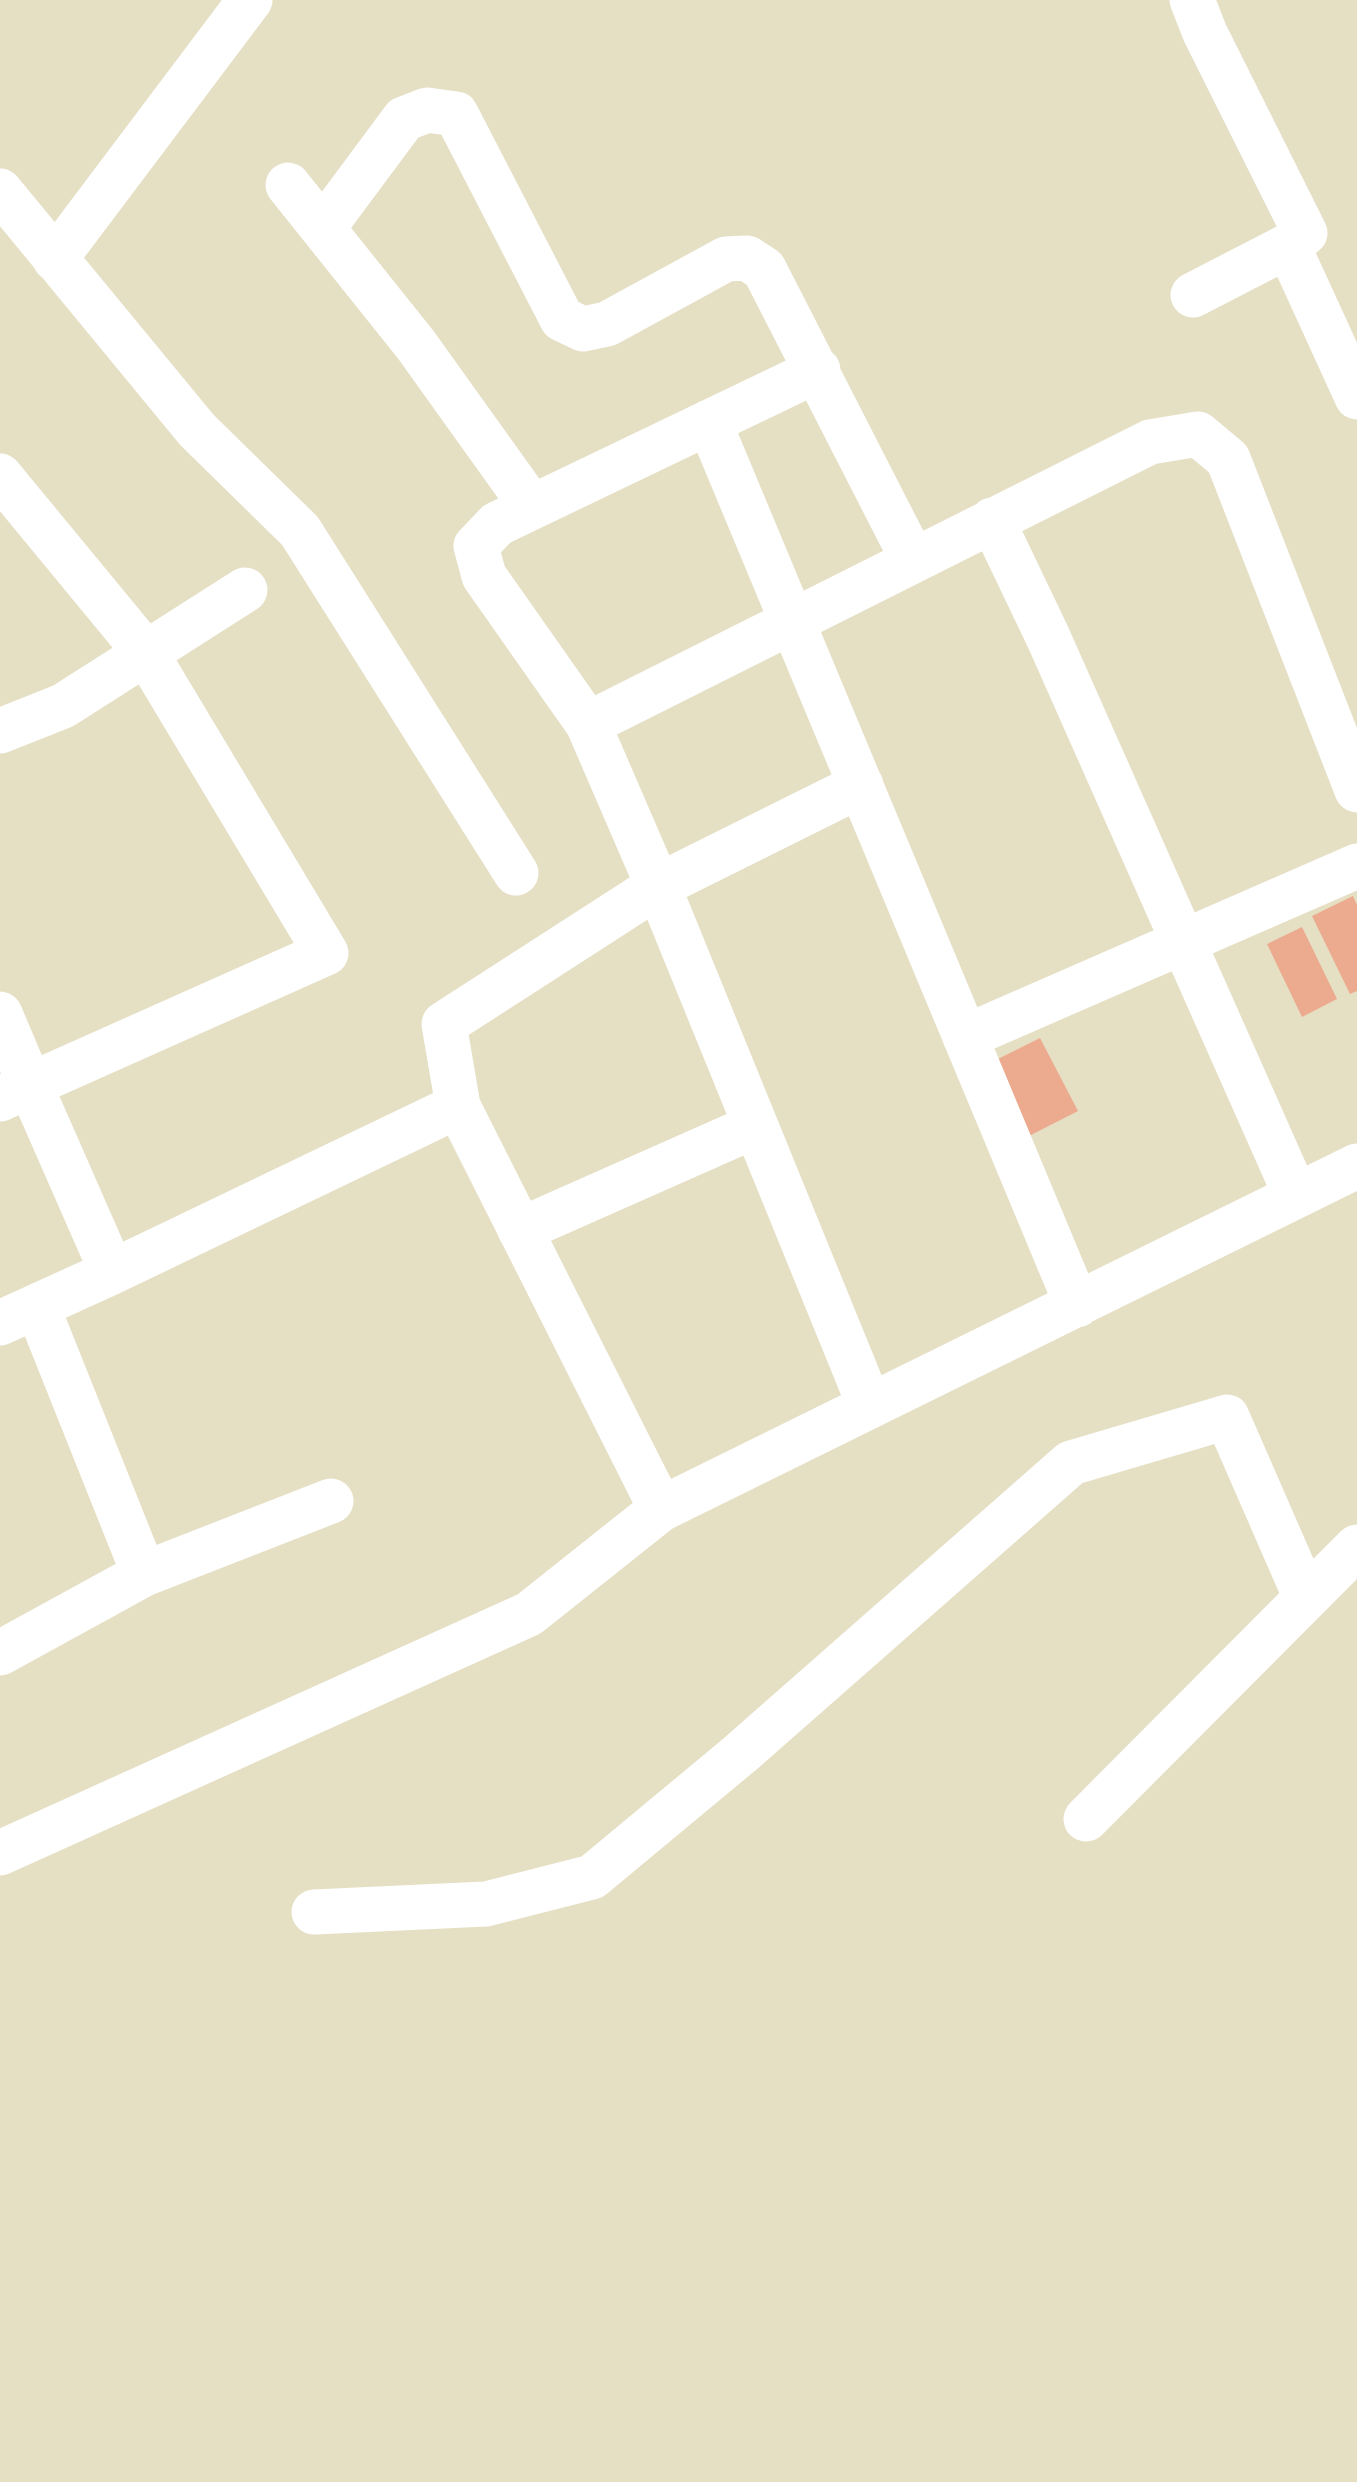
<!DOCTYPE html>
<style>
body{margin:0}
canvas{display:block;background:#e5dfc4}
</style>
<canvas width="1357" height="2482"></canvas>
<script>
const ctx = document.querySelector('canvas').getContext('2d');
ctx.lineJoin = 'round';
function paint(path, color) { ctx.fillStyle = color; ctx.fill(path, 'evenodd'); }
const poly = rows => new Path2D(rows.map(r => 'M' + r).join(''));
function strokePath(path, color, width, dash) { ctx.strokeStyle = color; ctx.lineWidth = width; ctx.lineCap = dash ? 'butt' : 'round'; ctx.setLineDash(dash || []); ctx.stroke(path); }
const building = poly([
 [1353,896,1357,905,1357,991,1350,994,1312,916],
 [1302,927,1337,999,1302,1017,1267,944],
 [1040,1038,1078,1111,1029,1136,990,1063]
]);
const minor = poly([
 [1192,0,1205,33,1305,233,1288,246,1193,295],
 [288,185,416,345,532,507],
 [0,191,197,430,300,531,516,873],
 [323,228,404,119,427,110,456,114,562,319,583,329,607,324,726,259,747,258,764,269,913,560],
 [1288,246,1357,397],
 [55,259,250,0],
 [818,370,497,524,476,546,484,576,588,724,658,886,869,1404],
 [709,422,1077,1305],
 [0,476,146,653,326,953,30,1085,0,1014],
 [992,520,1048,637,1296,1196],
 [588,724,1150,442,1198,434,1228,459,1357,790],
 [0,731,63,706,245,590],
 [861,785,658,886,444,1024,458,1106,661,1509,1357,1166],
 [965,1037,1357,866],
 [0,1099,30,1085,112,1272,0,1323],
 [520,1230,755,1126],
 [112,1272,458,1106],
 [37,1306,144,1574],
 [0,1653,144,1574,331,1501],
 [1086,1819,1357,1547],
 [0,1853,529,1614,661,1509],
 [314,1912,486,1904,592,1877,740,1754,1071,1463,1227,1417,1306,1598]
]);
paint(building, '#ecaa8e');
strokePath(minor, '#fff', 45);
</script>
